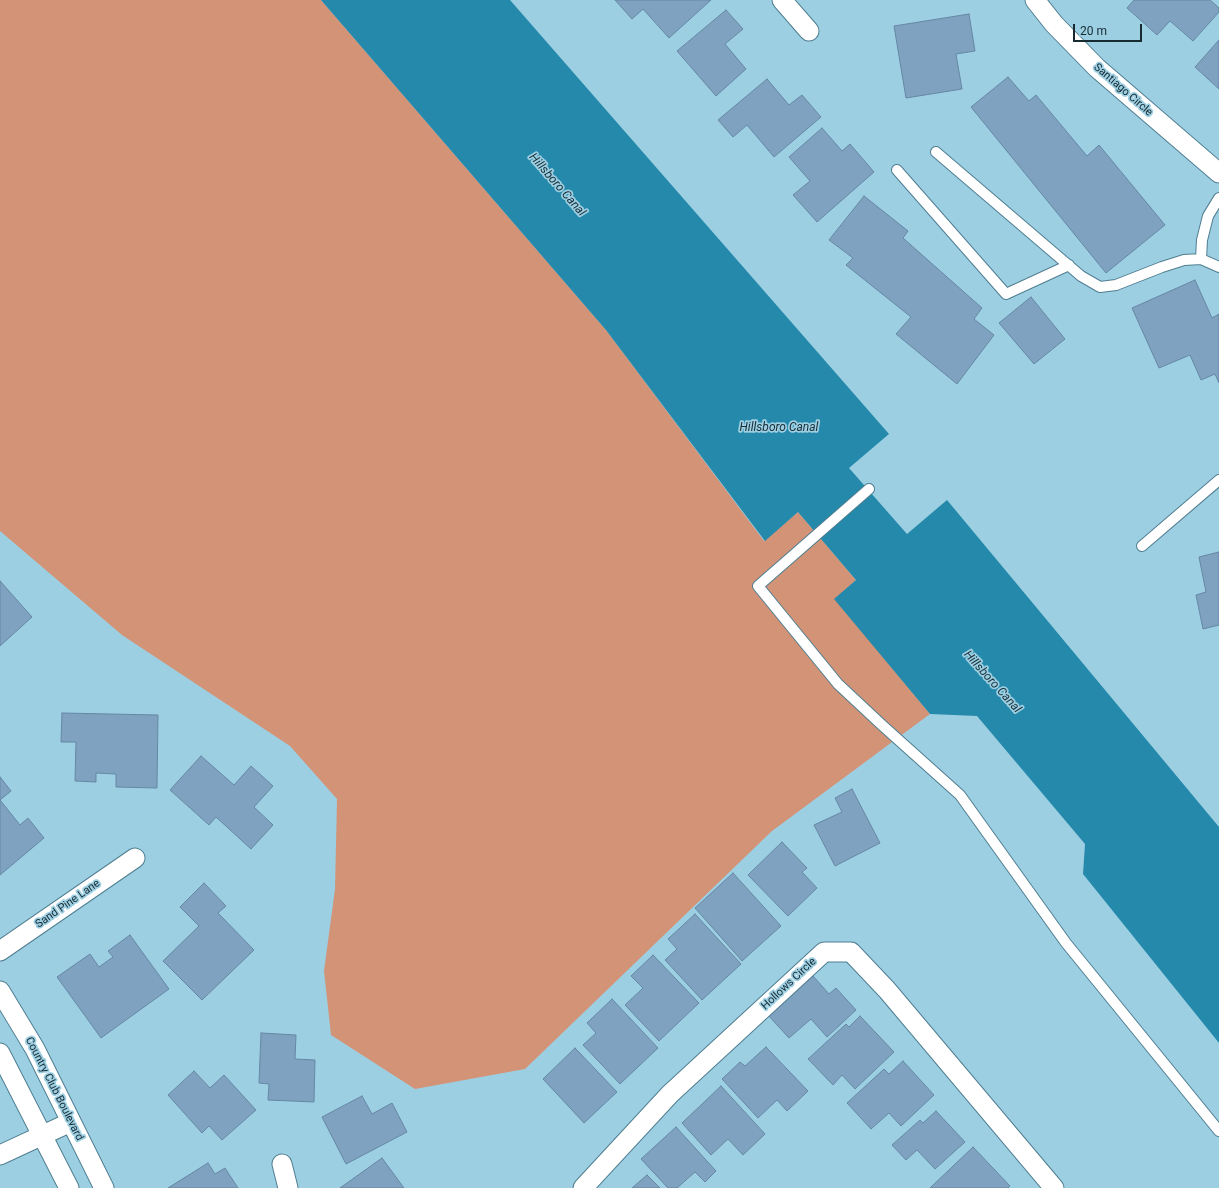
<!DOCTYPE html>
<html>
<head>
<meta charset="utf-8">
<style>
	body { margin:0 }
	#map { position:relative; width:1219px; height:1188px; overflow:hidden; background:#9dcfe3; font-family:Roboto,sans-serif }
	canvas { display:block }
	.scale { position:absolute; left:1073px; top:24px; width:69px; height:18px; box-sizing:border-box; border:2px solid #162a32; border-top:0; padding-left:5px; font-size:12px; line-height:14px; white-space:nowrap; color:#162a32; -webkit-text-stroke:3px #9dcfe3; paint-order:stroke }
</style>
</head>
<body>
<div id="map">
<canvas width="1219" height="1188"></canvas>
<div class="scale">20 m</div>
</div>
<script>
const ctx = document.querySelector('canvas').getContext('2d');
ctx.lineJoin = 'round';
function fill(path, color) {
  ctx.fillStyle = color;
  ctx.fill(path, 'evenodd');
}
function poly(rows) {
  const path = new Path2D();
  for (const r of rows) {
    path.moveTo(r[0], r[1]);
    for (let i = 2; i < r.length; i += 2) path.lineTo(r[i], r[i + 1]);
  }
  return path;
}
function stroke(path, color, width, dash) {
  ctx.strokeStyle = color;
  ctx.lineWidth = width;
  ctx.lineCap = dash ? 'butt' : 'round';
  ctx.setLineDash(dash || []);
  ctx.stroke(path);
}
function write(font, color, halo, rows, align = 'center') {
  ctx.font = font + ' Roboto,sans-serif';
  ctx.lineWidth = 3.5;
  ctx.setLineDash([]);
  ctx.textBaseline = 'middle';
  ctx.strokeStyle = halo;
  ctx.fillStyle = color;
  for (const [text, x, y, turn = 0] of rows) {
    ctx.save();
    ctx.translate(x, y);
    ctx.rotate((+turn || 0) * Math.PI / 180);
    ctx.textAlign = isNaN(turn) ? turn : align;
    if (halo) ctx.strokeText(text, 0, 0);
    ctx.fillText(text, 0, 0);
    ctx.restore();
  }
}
fill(poly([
	[0,0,321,0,606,330,764,541,798,512,856,580,835,599,930,714,772,831,525,1069,415,1089,331,1035,324,971,335,889,337,799,290,746,122,635,0,531]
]), '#d39376');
fill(poly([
	[321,0,510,0,889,434,849,468,907,534,947,500,1219,827,1219,1043,1083,874,1085,844,977,716,930,714,834,599,856,580,798,512,765,541,606,330]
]), '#2489aa');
const building = poly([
	[615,0,711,0,669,38,643,9,632,19,615,0],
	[1134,0,1210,0,1219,8,1219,12,1193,41,1170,21,1157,35,1127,8,1134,0],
	[726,10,743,29,725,44,746,69,716,96,677,51,726,10],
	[969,14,975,51,956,54,962,89,906,98,894,26,969,14],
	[1219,40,1219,89,1195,67,1219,40],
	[1008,77,1029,101,1036,95,1087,156,1099,145,1165,225,1106,273,971,107,1008,77],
	[767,79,789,105,802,95,821,117,774,157,747,125,733,137,718,120,767,79],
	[822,128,842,151,850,144,874,172,817,222,793,195,810,181,789,157,822,128],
	[864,196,908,231,903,238,982,308,974,319,994,335,957,384,896,334,911,317,846,265,853,258,829,240,864,196],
	[1195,280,1212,318,1219,314,1219,383,1215,374,1201,380,1190,355,1159,368,1132,308,1195,280],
	[1031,297,1065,339,1034,364,999,323,1031,297],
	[1219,552,1219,625,1203,629,1196,595,1206,592,1199,557,1219,552],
	[0,581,32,617,0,646,0,581],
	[62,713,158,715,157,788,116,787,116,774,96,773,96,782,75,781,76,742,61,742,62,713],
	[201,756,234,785,251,766,273,786,254,807,273,825,251,849,216,817,209,825,170,790,201,756],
	[0,777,11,791,0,800,20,825,28,818,44,838,0,875,0,777],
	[852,789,880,843,835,866,814,825,842,812,835,798,852,789],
	[782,842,807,868,802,872,817,888,788,916,748,875,782,842],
	[733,873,781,926,742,961,695,908,733,873],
	[204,883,226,906,218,913,254,950,202,1000,163,961,199,926,180,907,204,883],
	[695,914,741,964,702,1000,665,960,677,949,668,939,695,914],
	[130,935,169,989,101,1038,57,977,90,954,99,967,113,957,108,951,130,935],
	[653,955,699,1003,659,1041,625,1005,643,988,631,976,653,955],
	[813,976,829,994,836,988,856,1010,827,1037,811,1019,789,1038,768,1015,813,976],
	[612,999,658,1048,620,1084,583,1045,596,1033,587,1023,612,999],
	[860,1016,894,1052,855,1089,842,1075,833,1085,808,1059,846,1024,849,1027,860,1016],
	[261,1033,296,1035,295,1059,315,1060,314,1102,268,1100,269,1084,259,1083,261,1033],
	[766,1047,808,1091,787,1111,777,1100,758,1118,722,1079,740,1062,745,1066,766,1047],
	[575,1048,617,1092,584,1123,543,1079,575,1048],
	[903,1061,934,1095,901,1126,889,1113,871,1129,847,1103,884,1069,889,1074,903,1061],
	[194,1071,210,1088,224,1075,256,1110,222,1140,209,1126,202,1133,168,1095,194,1071],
	[721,1086,765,1134,743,1155,728,1139,711,1155,682,1123,721,1086],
	[362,1096,372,1114,392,1103,407,1132,346,1164,322,1117,362,1096],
	[936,1111,965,1142,935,1169,917,1150,906,1160,892,1145,920,1120,923,1123,936,1111],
	[676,1127,716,1171,705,1182,695,1172,677,1188,668,1188,641,1159,676,1127],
	[973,1147,1010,1186,1008,1188,930,1188,973,1147],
	[382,1158,404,1188,340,1188,382,1158],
	[208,1163,215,1174,225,1168,238,1188,168,1188,208,1163],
	[647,1175,660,1188,632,1188,647,1175]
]);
fill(building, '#7fa2c0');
stroke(building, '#6587a4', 1);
const service = poly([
	[936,152,1081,276,1100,287,1116,285,1162,267,1184,260,1201,259,1219,267],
	[897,170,1006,294,1069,265],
	[1201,259,1202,240,1208,216,1219,198],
	[869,489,758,586,838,684,883,726,960,795,1066,943,1219,1131],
	[1142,546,1219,480]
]);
const minor = poly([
	[782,0,809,31],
	[1035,0,1054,24,1097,68,1219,173],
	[0,951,135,858],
	[0,991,35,1049,104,1188],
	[0,1053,69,1188],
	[0,1155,71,1122],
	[282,1164,288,1188],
	[583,1188,670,1094,824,952,851,952,887,990,1054,1188]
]);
stroke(service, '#4f7e90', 12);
stroke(minor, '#4f7e90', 21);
stroke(service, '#fff', 10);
stroke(minor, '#fff', 19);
write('11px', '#162a32', '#9dcfe3', [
	["Santiago Circle",1123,90,41],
	["Sand Pine Lane",68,904,-35],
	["Hollows Circle",789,984,-43],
	["Country Club Boulevard",54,1089,63]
]);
write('italic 12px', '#182d36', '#9dcfe3', [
	["Hillsboro Canal",557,185,49],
	["Hillsboro Canal",779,428],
	["Hillsboro Canal",992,682,48]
]);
</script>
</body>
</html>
